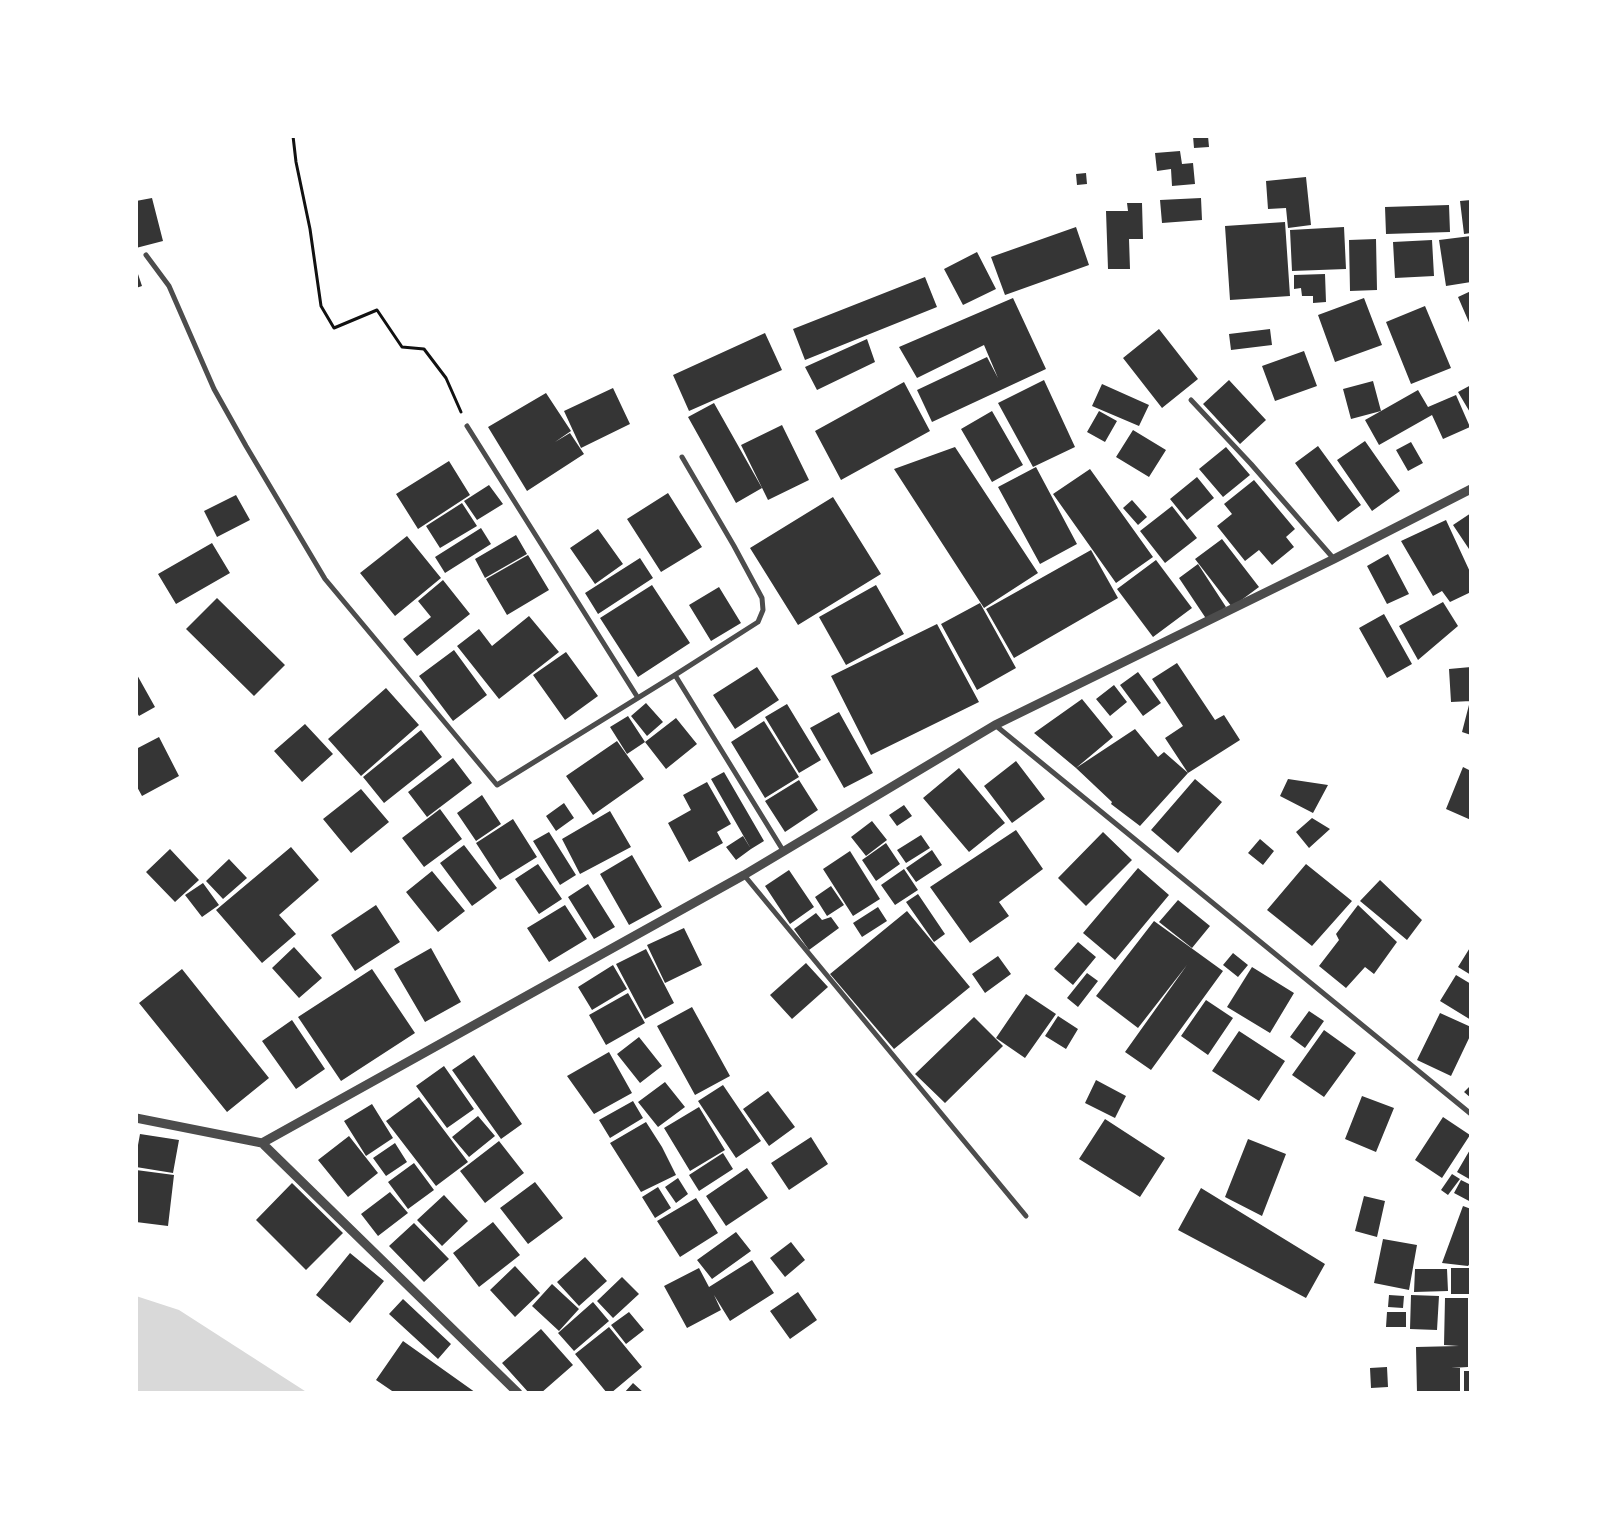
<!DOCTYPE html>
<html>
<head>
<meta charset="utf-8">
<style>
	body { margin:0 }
	#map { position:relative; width:1607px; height:1529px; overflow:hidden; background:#fff; font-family:"PT Sans",sans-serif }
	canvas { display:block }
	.frame { position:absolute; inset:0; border:138px solid #fff; pointer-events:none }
</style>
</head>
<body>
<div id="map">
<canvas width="1607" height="1529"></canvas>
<div class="frame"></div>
</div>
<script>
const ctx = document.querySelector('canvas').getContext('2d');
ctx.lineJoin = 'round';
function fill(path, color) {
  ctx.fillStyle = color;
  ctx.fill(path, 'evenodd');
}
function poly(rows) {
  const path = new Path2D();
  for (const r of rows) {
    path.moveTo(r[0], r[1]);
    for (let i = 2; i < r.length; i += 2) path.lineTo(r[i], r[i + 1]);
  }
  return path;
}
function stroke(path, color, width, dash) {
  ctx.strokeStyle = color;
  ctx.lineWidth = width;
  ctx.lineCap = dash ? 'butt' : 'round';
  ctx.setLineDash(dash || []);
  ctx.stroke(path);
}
fill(poly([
	[136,1296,179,1310,308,1393,136,1393]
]), '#d9d9d9');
fill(poly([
	[1193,136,1208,136,1209,147,1194,148],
	[1180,151,1182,164,1193,163,1195,184,1172,186,1171,169,1157,171,1155,153],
	[1086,173,1087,184,1077,185,1076,174],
	[1306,177,1311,225,1288,228,1286,208,1268,209,1266,181],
	[152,198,163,241,136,248,136,201],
	[1201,198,1202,220,1162,223,1160,200],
	[1471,200,1471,233,1464,234,1460,201],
	[1127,203,1142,203,1143,239,1129,239,1130,269,1108,269,1106,211,1128,211],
	[1449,205,1450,232,1386,234,1385,207],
	[1285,222,1290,296,1230,300,1225,226],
	[1076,227,1089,265,1005,295,991,257],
	[1344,227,1346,269,1292,271,1290,230],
	[1471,236,1471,282,1446,286,1439,240],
	[1376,239,1377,290,1350,291,1349,240],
	[1432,240,1434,276,1395,278,1393,242],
	[977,252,996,289,963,305,944,269],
	[136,268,142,286,136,288],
	[1325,274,1326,302,1313,303,1313,296,1302,296,1301,288,1294,289,1294,275],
	[925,277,937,307,805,360,793,329],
	[1471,291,1471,327,1458,297],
	[1013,298,1046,369,932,422,917,390,987,357,998,378,984,345,917,378,899,347],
	[1364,298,1382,345,1335,362,1318,315],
	[1425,306,1451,368,1411,384,1386,322],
	[1159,329,1198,379,1162,408,1123,358],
	[1270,329,1272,345,1231,350,1229,334],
	[765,333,782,370,689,411,673,375],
	[867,339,875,362,817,390,805,367],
	[1304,351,1317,386,1275,401,1262,366],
	[1044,380,1075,447,1033,467,998,403],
	[1229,380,1266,420,1240,444,1203,404],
	[1373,381,1381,411,1418,390,1428,407,1456,395,1470,427,1443,439,1432,415,1379,445,1365,420,1381,411,1351,419,1343,389],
	[904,382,930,431,841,480,815,431],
	[1102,384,1149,405,1139,426,1092,406],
	[1471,385,1471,414,1458,392],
	[613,388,630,424,581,448,564,411],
	[546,393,571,431,555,442,570,433,584,454,527,491,488,427],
	[714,403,762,488,736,503,688,417],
	[992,411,1023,465,992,482,961,429],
	[1099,411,1117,421,1105,442,1087,432],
	[782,425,809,480,768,500,741,445],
	[1133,430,1166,450,1149,477,1116,457],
	[1365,441,1400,491,1372,511,1337,460],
	[1411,442,1423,463,1408,471,1396,450],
	[1318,446,1361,505,1338,522,1295,463],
	[955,447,1038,573,984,608,894,469],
	[1226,447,1250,475,1223,497,1199,469],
	[449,461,470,495,418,529,396,494],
	[1036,467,1077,544,1040,564,998,487],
	[1090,469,1153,557,1116,583,1053,494],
	[1197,477,1214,498,1187,520,1170,499],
	[1254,480,1295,529,1286,537,1294,547,1272,565,1259,550,1245,561,1217,526,1232,514,1224,504],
	[489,485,503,504,477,520,464,501],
	[668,493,702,547,661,572,627,519],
	[236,495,250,520,217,537,204,511],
	[833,497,881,574,798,625,750,548],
	[1132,500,1147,517,1138,525,1123,508],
	[462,503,477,526,440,548,426,526],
	[1172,506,1197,538,1165,563,1140,531],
	[1471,513,1471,552,1453,525],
	[1446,520,1471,574,1471,592,1450,602,1442,591,1433,596,1401,541],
	[481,528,491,544,445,573,435,557],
	[598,529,623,564,595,584,570,548],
	[516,535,527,554,485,578,475,559],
	[407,536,441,578,395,616,360,573],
	[1222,539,1259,587,1232,607,1195,559],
	[212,543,230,573,176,604,158,574],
	[1091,550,1118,598,1014,658,986,609],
	[1388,554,1409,594,1387,604,1367,566],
	[528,555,549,590,507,615,486,579],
	[640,558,653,578,598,614,585,593],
	[1156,560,1192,608,1153,637,1117,589],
	[1198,564,1226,607,1207,620,1179,578],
	[443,580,470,614,417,656,403,639,431,617,418,601],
	[652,585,690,643,638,677,600,618],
	[876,585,904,634,846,665,819,617],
	[719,587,741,623,711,641,689,605],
	[217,598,285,665,254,696,186,629],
	[1443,602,1458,626,1418,660,1399,626],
	[980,603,1016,668,977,690,941,624],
	[1384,614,1412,664,1387,678,1359,628],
	[529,616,559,652,499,699,457,646,479,629,492,646],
	[937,624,979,702,871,755,831,676],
	[454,650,487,695,453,721,419,676],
	[566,652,598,696,565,720,533,675],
	[1177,663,1215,720,1224,715,1240,740,1188,773,1165,738,1183,726,1152,679],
	[757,667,779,700,735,729,713,695],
	[1471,667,1471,701,1451,702,1449,669],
	[1138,672,1161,703,1143,716,1120,685],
	[136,673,155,707,139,716,136,711],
	[1114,685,1127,702,1110,716,1096,699],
	[386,688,419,725,361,776,328,739],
	[1082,699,1113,737,1076,768,1135,729,1158,757,1164,752,1188,773,1140,826,1111,804,1112,802,1076,768,1034,733],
	[1470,701,1471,702,1471,735,1462,732],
	[646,703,663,722,647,736,631,716],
	[787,704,821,760,799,773,765,717],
	[839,712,873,773,844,788,810,728],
	[628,716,645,742,676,718,697,744,666,769,645,742,627,754,610,727],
	[764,721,799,777,765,798,731,742],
	[305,724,333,754,302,782,274,751],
	[421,730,442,757,384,803,363,777],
	[159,737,179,776,142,796,136,785,136,749],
	[617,741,644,779,593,815,566,776],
	[453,758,472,783,427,817,408,792],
	[1016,761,1045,799,1012,823,984,786],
	[1463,767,1471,771,1471,820,1446,809],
	[959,768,1005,823,969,852,923,798],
	[724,772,764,841,751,849,711,779],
	[1195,779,1222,802,1178,853,1151,830],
	[1288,779,1328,785,1313,813,1280,796],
	[799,780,818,810,785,832,765,801],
	[707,782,731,824,717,832,723,843,689,862,668,823,691,810,683,795],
	[361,789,389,822,351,853,323,819],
	[482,795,501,824,476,841,457,813],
	[564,803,574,818,556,831,546,816],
	[904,805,912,816,897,826,889,815],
	[440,809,462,839,424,867,402,838],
	[610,811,631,847,580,874,562,839],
	[1312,818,1330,829,1309,848,1296,832],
	[513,819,537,857,500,880,476,843],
	[872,821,887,840,866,856,851,837],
	[1016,830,1043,869,999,902,1009,916,970,943,930,887],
	[549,832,576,875,560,885,533,841],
	[1103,832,1132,860,1086,906,1058,878],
	[921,835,930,848,906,863,897,850],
	[743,836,751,849,736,860,726,847],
	[1260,839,1274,851,1263,865,1248,853],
	[886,843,900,864,876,881,862,860],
	[464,845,497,888,472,906,440,863],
	[291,847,319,880,279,915,296,934,262,963,216,910],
	[170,849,199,880,175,902,146,872],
	[932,850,942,865,916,882,906,868],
	[850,851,880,899,853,916,823,869],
	[632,855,662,907,629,925,600,874],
	[229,859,247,878,223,899,206,881],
	[538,864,562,899,539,914,515,879],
	[1306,864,1352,901,1312,946,1267,910],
	[1138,868,1169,895,1115,960,1083,933],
	[904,869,918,890,895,905,881,885],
	[789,870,814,907,790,924,765,886],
	[432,871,465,911,438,932,406,892],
	[1380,880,1422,920,1407,940,1360,901],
	[203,883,219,905,202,917,185,895],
	[588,884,615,927,594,939,568,897],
	[831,886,844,905,827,916,815,897],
	[918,894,945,934,934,942,906,902],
	[1178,900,1210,926,1192,948,1159,922],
	[376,905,400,942,355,971,331,935],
	[565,905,587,939,549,962,527,928],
	[1358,905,1397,942,1374,974,1365,967,1346,988,1319,966,1339,940,1336,934],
	[878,907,887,921,862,937,853,923],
	[907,911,970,987,894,1049,830,974],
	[816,913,822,920,831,917,839,928,809,950,794,929],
	[1154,921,1223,971,1151,1070,1125,1052,1187,965,1138,1028,1096,996],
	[684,928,702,965,665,983,647,945],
	[1078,942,1096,957,1073,985,1054,969],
	[1471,946,1471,975,1458,967],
	[294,947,322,978,299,998,272,968],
	[431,948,461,1002,425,1022,394,969],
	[646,949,674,1003,645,1019,616,964],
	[1233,953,1248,965,1238,977,1223,965],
	[998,956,1011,974,985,993,972,974],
	[806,963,828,987,792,1019,770,995],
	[613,965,627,989,592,1010,578,987],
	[1252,967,1294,993,1270,1033,1227,1007],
	[182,969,269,1078,227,1112,139,1003],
	[372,969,415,1033,341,1081,298,1017],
	[1087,973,1098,981,1078,1007,1067,998],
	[1456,975,1471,984,1471,1020,1440,1001],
	[628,993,645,1023,606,1045,589,1015],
	[1026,994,1056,1014,1025,1058,996,1038],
	[1206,1000,1233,1018,1208,1055,1181,1036],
	[692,1007,730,1076,695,1095,657,1026],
	[1309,1011,1324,1021,1305,1048,1290,1037],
	[1440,1013,1471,1027,1471,1034,1451,1076,1417,1060],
	[1058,1016,1078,1029,1066,1049,1045,1036],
	[974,1017,1003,1046,945,1103,915,1074],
	[292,1020,325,1069,296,1089,262,1041],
	[1324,1030,1356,1053,1324,1097,1292,1075],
	[1239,1031,1285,1061,1259,1101,1212,1071],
	[639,1037,662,1066,640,1083,617,1054],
	[609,1052,632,1093,594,1114,567,1076],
	[474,1055,522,1124,501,1139,452,1070],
	[444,1066,474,1109,447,1128,416,1086],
	[1096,1080,1126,1096,1115,1118,1085,1103],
	[665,1082,685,1107,658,1127,638,1102],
	[723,1085,761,1141,736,1158,698,1101],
	[1471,1085,1471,1098,1464,1092],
	[768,1091,795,1127,769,1146,743,1109],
	[1362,1096,1394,1108,1376,1152,1345,1139],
	[419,1097,468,1162,436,1186,386,1121],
	[633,1101,643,1118,610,1138,599,1120],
	[372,1104,393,1138,366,1156,344,1121],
	[699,1107,725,1150,690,1171,664,1128],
	[478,1116,495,1136,469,1157,452,1137],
	[1443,1117,1470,1135,1442,1178,1415,1160],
	[1105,1119,1165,1158,1140,1197,1079,1159],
	[646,1122,662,1147,676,1175,641,1192,610,1143],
	[140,1134,179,1140,173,1173,136,1167,136,1156],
	[349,1136,378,1173,348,1197,318,1160],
	[811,1137,828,1164,789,1190,771,1163],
	[1248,1139,1286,1154,1262,1216,1225,1197],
	[499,1141,524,1173,485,1203,460,1171],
	[395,1143,407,1162,386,1176,373,1158],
	[1471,1148,1471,1180,1457,1172],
	[723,1153,733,1169,699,1191,689,1175],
	[414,1163,434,1190,408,1209,388,1182],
	[747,1168,768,1198,726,1226,706,1196],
	[136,1170,174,1175,168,1226,136,1222],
	[1452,1174,1460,1179,1448,1195,1441,1190],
	[678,1178,688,1194,676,1203,665,1187],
	[1461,1180,1471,1185,1471,1202,1454,1193],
	[535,1182,563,1218,528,1244,500,1208],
	[292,1183,343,1233,306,1270,256,1220],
	[658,1187,671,1208,655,1218,642,1197],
	[1201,1188,1325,1264,1306,1298,1178,1230],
	[390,1192,408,1213,378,1236,361,1214],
	[444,1195,468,1221,442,1246,417,1220],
	[1364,1196,1385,1201,1377,1237,1355,1231],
	[696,1198,718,1233,680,1257,657,1221],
	[1463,1206,1471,1209,1471,1262,1468,1266,1442,1263],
	[493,1222,520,1255,479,1287,453,1253],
	[414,1223,449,1259,424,1282,389,1246],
	[736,1232,751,1251,712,1279,697,1260],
	[1383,1239,1417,1245,1409,1290,1374,1283],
	[791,1242,805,1260,785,1277,770,1258],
	[350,1253,384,1281,350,1323,316,1295],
	[585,1257,607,1281,579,1306,557,1282],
	[752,1260,774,1293,730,1321,714,1295,721,1310,687,1328,664,1286,699,1268,709,1287],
	[515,1266,540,1293,515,1317,490,1290],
	[1451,1268,1471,1268,1471,1294,1451,1294],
	[1415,1269,1447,1269,1448,1291,1414,1292],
	[622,1277,639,1294,613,1318,597,1301],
	[552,1284,579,1309,559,1331,532,1306],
	[798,1292,817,1320,790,1339,770,1311],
	[1389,1295,1404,1296,1403,1308,1388,1307],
	[1411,1295,1439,1296,1437,1330,1410,1329],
	[1445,1298,1468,1298,1468,1367,1451,1368,1460,1368,1460,1393,1417,1393,1416,1347,1459,1346,1444,1345],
	[403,1299,451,1344,438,1359,389,1314],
	[593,1302,609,1321,574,1351,558,1333],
	[629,1312,644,1330,626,1344,611,1325],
	[1387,1312,1406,1312,1406,1327,1386,1327],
	[609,1327,642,1367,611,1393,607,1393,575,1354],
	[541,1329,573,1365,541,1393,529,1393,502,1363],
	[403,1341,472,1390,476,1393,395,1393,376,1380],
	[1387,1367,1388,1387,1371,1388,1370,1368],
	[1464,1371,1471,1371,1471,1393,1464,1393],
	[633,1383,644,1393,624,1393]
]), '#353535');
stroke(poly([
	[293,136,296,162,310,229,321,306,334,328,377,310,402,347,424,349,446,378,461,412]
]), '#111', 3);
stroke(poly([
	[146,255,169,286,214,389,246,446,325,579,497,785,675,675,758,622,763,610,762,598,734,546,682,457],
	[1191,400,1251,464,1334,559],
	[467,426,638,698],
	[675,675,784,852],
	[995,725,1471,1114],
	[744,875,1026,1216]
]), '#4c4c4c', 5);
stroke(poly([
	[136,1118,262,1143],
	[262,1143,744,875,995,725,1334,559,1471,489],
	[262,1143,518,1393]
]), '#4c4c4c', 9);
</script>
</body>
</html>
